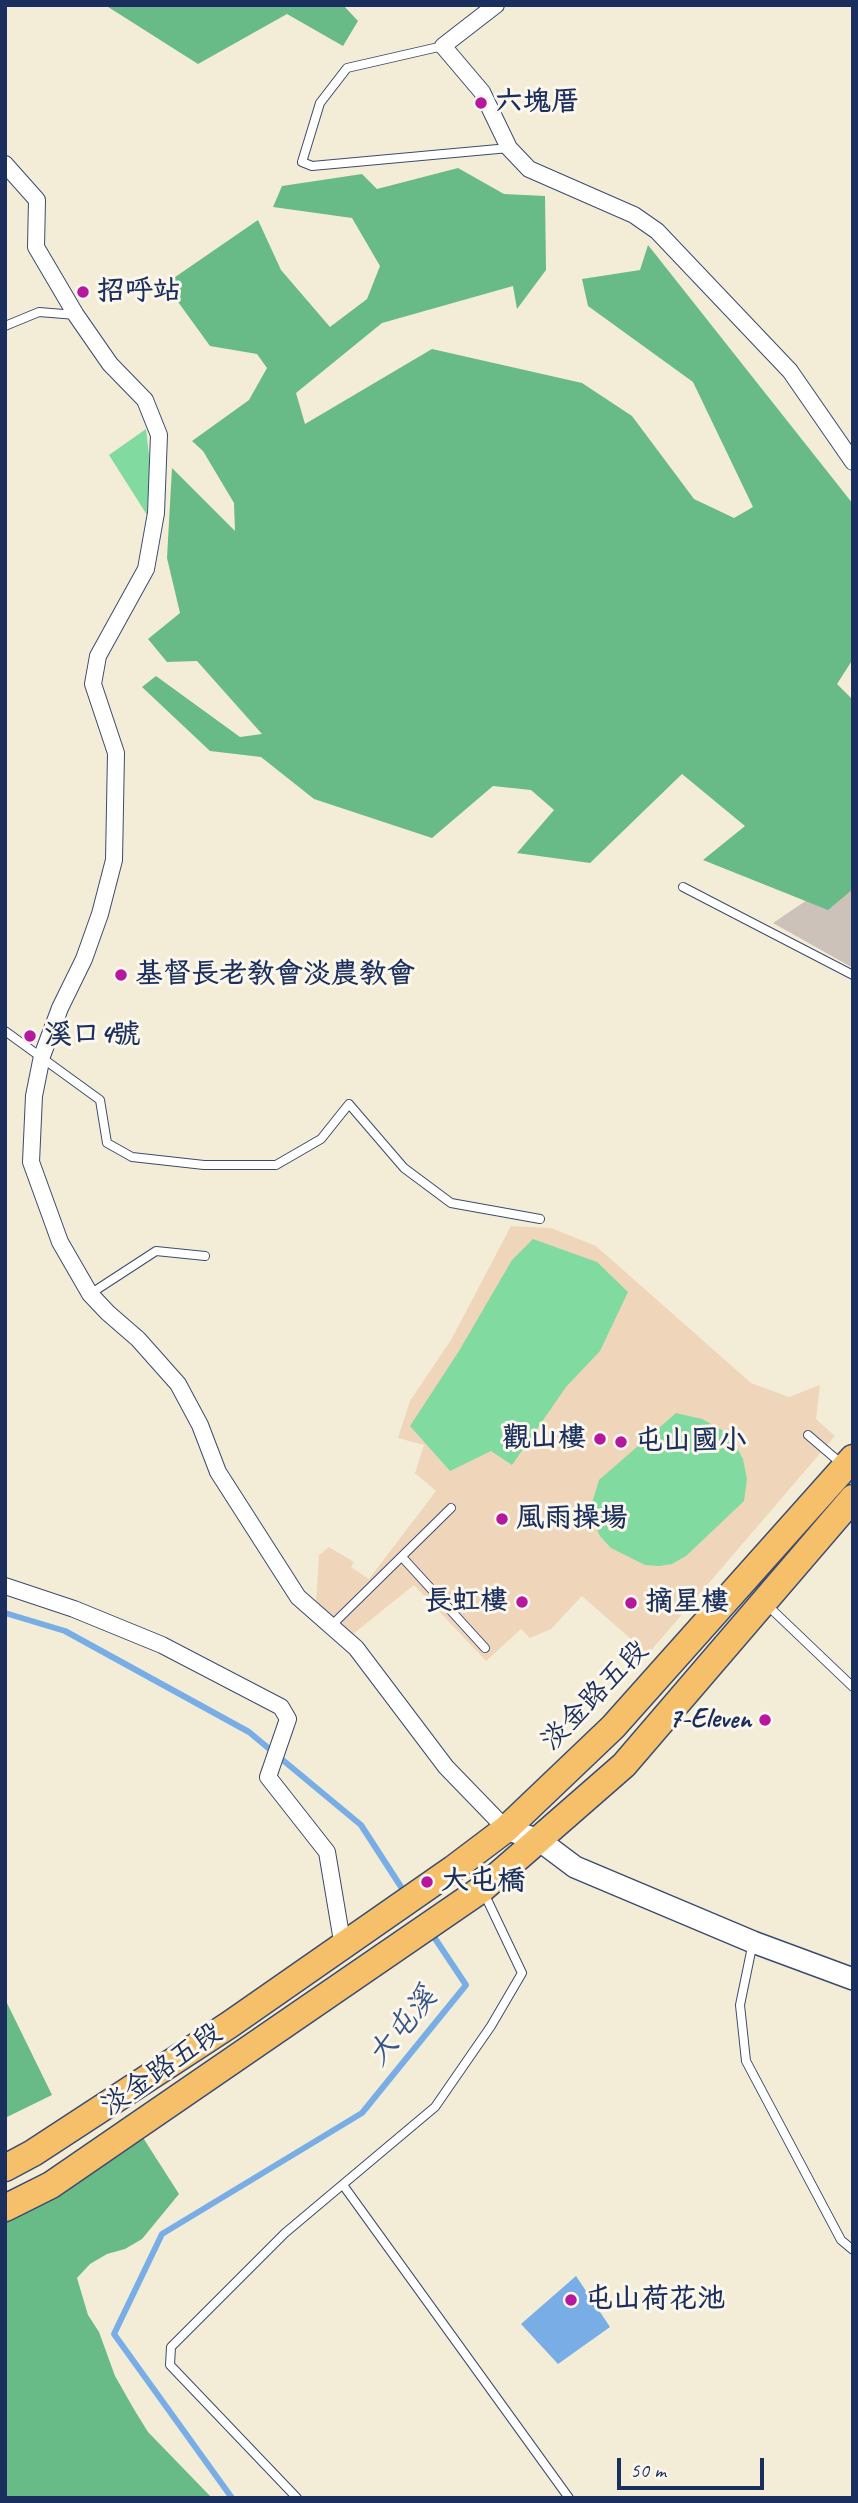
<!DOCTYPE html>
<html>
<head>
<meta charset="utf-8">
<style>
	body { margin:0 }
	#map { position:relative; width:858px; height:2503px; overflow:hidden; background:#f3edd7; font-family:Caveat,sans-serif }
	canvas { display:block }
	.frame { position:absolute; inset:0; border:7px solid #1b2f5e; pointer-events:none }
	.scale { position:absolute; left:617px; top:2458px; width:147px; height:32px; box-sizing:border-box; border:4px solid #1b2f5e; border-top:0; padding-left:9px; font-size:21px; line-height:24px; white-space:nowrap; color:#1b2f5e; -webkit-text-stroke:5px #fbf7ec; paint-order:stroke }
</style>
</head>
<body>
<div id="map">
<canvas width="858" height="2503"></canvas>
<div class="frame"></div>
<div class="scale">50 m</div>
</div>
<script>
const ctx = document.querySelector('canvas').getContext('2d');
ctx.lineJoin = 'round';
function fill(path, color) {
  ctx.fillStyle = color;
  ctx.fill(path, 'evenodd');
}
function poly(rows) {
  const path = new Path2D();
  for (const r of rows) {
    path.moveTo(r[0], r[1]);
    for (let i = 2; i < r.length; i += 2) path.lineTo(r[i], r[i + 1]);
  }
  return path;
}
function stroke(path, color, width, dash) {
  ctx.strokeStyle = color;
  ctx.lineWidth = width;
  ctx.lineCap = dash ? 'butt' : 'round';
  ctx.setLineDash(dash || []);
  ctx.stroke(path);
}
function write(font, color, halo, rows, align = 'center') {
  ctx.font = font + ' Caveat,"LXGW WenKai TC",sans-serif';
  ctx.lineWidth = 6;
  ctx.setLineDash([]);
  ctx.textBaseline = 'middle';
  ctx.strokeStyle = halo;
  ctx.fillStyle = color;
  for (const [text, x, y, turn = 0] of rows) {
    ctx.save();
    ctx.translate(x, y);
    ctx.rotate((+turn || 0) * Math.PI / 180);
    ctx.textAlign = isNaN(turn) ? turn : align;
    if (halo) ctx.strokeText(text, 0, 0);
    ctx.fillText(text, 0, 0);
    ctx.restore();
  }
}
fill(poly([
	[511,1226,551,1228,596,1246,751,1383,789,1397,820,1385,816,1419,835,1436,648,1654,582,1596,551,1629,530,1638,521,1629,486,1661,414,1585,353,1634,316,1603,319,1555,329,1547,354,1562,351,1567,369,1579,436,1491,415,1473,424,1445,398,1438,410,1401,451,1340]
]), '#efd6bb');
fill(poly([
	[853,869,853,968,773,923]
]), '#cdc2b9');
fill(poly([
	[146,429,150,464,147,515,109,455],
	[533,1239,597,1262,628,1292,600,1351,566,1387,512,1465,491,1451,450,1471,410,1426,459,1351,512,1260],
	[676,1413,702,1419,722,1430,736,1446,743,1459,747,1479,744,1501,686,1556,672,1564,659,1566,645,1565,611,1548,600,1536,594,1523,591,1506,599,1480]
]), '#81da9f');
fill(poly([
	[105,5,343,5,358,21,343,46,287,14,198,64],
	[458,168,504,194,545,196,546,270,517,309,513,286,382,323,296,393,305,424,432,349,582,383,632,416,694,499,734,518,753,507,693,382,588,306,582,279,640,270,648,245,853,504,853,659,837,684,853,700,853,889,828,910,703,860,745,826,682,774,590,863,517,853,554,810,531,790,493,786,432,838,314,799,261,757,210,751,142,687,156,676,240,737,262,734,197,661,167,662,148,639,180,613,167,558,172,468,235,531,234,503,203,451,192,441,249,400,267,368,257,354,210,346,165,284,258,220,281,270,330,327,367,299,380,266,352,218,273,207,282,186,362,174,377,189],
	[5,1999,52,2095,5,2118],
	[140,2133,179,2194,142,2239,125,2249,107,2254,90,2264,77,2278,88,2315,99,2332,115,2376,135,2411,148,2432,212,2498,5,2498,5,2215]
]), '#68ba86');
fill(poly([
	[576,2276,610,2327,558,2364,521,2324]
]), '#78ade6');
stroke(poly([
	[5,1613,65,1631,249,1732,361,1825,405,1893],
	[232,2498,114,2334,162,2234,362,2113,466,1985,430,1931]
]), '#78ade6', 6);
const service = poly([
	[443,46,347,68,320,103,302,162,312,166,509,148],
	[5,326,39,312,76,315],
	[683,887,853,975],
	[5,1031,100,1100,107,1143,132,1157,204,1165,276,1165,321,1139,349,1104,404,1168,451,1203,540,1219],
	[90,1294,156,1251,205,1256],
	[808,1435,843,1465],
	[402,1557,485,1648],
	[766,1604,853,1687],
	[331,1626,451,1508],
	[753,1942,740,2005,746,2061,841,2240,853,2250],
	[343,2185,569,2498],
	[297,2498,170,2365,171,2347,285,2233,435,2107,491,2026,522,1973,483,1891]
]);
const minor = poly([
	[496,5,443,46,482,92,509,148,529,169,634,215,657,231,790,371,853,462],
	[5,164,37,200,36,247,76,315,110,364,145,400,159,435,156,513,146,569,98,656,93,684,116,753,114,860,100,914,84,959,60,1008,42,1056,34,1096,31,1162,60,1242,90,1294,108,1313,138,1339,178,1384,200,1425,218,1472,298,1597,356,1648,446,1767,506,1829],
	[5,1586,74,1609,162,1645,281,1707,288,1719,268,1777,327,1852,343,1947]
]);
const tertiary = poly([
	[506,1829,539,1840,575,1867,753,1942,853,1979]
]);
const primary = poly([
	[5,2168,33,2153,229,2025,453,1869,506,1829,613,1727,853,1458],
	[5,2208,51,2185,482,1889,624,1765,853,1498]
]);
stroke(service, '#3b4c70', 10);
stroke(minor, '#3b4c70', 18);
stroke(tertiary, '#3b4c70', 24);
stroke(primary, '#3b4c70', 29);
stroke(service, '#fff', 8);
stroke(minor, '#fff', 16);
stroke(tertiary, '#fff', 21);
stroke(primary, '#f6c06b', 26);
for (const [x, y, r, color] of [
	[481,103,7,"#b5179e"],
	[83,292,7,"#b5179e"],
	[121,975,7,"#b5179e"],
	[30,1036,7,"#b5179e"],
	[600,1439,7,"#b5179e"],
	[621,1442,7,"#b5179e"],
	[502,1519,7,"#b5179e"],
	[522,1602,7,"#b5179e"],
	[631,1603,7,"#b5179e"],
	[765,1720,7,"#b5179e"],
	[427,1882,7,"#b5179e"],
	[571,2300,7,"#b5179e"]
]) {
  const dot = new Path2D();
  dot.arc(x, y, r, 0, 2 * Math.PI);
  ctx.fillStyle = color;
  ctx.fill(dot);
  stroke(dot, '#fbf7ec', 2.5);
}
write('bold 28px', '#1b2f5e', '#fbf7ec', [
	["六塊厝",495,103],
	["招呼站",97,292],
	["基督長老教會淡農教會",135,975],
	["溪口4號",44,1036],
	["觀山樓",586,1439,"right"],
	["屯山國小",635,1442],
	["風雨操場",516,1519],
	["長虹樓",508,1602,"right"],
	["摘星樓",645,1603],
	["7-Eleven",751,1720,"right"],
	["大屯橋",441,1882],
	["屯山荷花池",585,2300]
], 'left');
write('28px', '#1b2f5e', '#fbf7ec', [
	["淡金路五段",595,1696,-46],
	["淡金路五段",162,2070,-35]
]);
write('italic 30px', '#375587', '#fbf7ec', [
	["大屯溪",403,2027,-51]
]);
</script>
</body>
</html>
